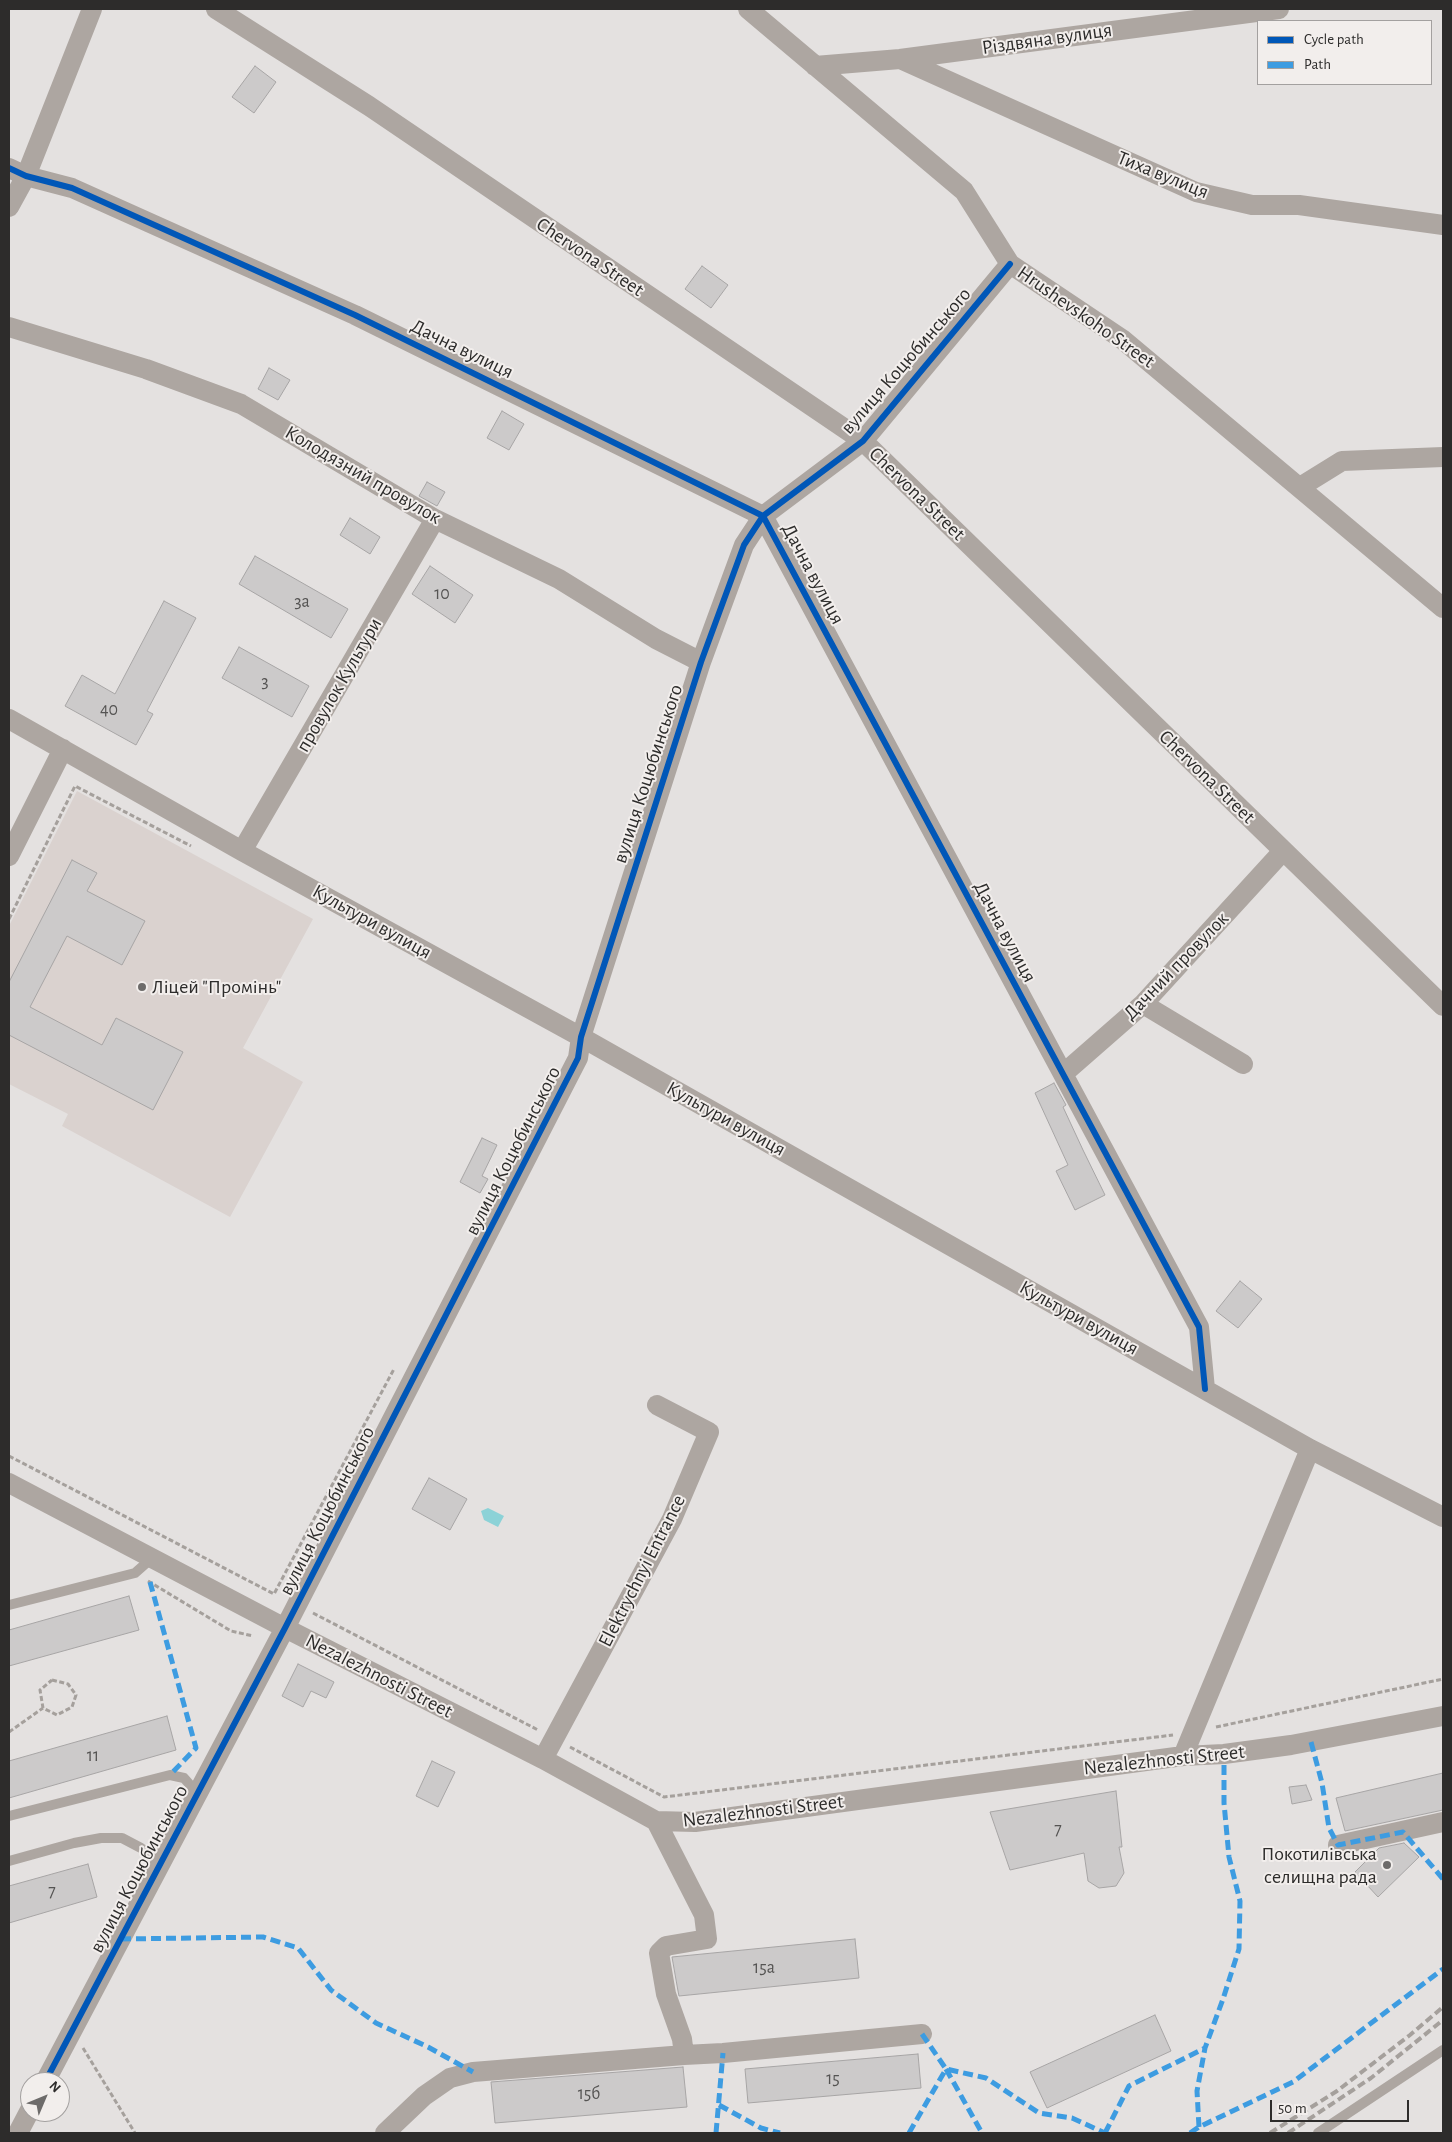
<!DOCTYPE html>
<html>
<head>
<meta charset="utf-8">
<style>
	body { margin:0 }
	#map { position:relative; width:1452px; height:2142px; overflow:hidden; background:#e4e1e0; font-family:"Alegreya Sans",sans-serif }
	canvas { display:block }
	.frame { position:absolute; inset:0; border:10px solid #2d2c2b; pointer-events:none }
	.legend { position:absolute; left:1257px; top:20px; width:175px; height:65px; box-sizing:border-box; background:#f2eeec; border:1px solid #a3a09f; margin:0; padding:6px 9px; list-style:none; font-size:15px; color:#2d2c2b }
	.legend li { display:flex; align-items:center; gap:10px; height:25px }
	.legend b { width:25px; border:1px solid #a3a09f }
	.north { position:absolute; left:20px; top:2072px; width:50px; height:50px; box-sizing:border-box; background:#f2eeec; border:1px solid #a3a09f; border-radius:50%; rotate:45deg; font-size:14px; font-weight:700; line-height:20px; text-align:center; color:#2d2c2b }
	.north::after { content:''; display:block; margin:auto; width:18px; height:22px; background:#6d6b6a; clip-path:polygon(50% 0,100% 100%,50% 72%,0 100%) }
	.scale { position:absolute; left:1270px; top:2100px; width:139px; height:22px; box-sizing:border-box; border:2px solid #2d2c2b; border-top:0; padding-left:6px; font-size:15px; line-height:18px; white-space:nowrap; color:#2d2c2b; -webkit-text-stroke:4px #f2eeec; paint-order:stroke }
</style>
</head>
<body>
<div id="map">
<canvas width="1452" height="2142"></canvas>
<div class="frame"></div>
<ul class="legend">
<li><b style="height:6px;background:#0057b8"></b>Cycle path</li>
<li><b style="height:6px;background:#3d9ce1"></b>Path</li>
</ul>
<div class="north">N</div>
<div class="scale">50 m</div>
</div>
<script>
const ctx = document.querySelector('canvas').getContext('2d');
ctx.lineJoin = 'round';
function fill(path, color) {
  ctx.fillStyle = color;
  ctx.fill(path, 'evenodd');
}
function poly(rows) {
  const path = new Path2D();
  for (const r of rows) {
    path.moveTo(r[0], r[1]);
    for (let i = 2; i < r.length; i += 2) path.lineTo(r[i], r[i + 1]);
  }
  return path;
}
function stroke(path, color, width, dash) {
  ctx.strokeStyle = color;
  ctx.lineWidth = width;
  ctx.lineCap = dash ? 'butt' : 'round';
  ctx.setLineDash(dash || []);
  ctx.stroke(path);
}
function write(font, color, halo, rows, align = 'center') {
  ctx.font = font + ' "Alegreya Sans",sans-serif';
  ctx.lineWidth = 4;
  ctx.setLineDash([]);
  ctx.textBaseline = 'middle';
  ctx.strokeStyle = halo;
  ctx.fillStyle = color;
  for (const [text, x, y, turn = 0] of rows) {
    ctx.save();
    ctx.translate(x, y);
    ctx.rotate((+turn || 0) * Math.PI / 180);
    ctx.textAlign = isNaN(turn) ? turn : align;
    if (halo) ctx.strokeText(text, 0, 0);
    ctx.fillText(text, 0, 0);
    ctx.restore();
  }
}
fill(poly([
	[77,791,313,919,243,1048,303,1082,230,1217,62,1126,68,1114,9,1084,9,926]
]), '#dad2cf');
fill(poly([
	[488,1508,504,1516,498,1527,484,1520,481,1511]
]), '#8cd2d7');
const building = poly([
	[255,66,276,82,254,113,232,97,255,66],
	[702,266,728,285,711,308,685,289,702,266],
	[269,368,290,380,278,400,258,389,269,368],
	[502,411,524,424,509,450,487,438,502,411],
	[427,482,445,492,437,506,419,496,427,482],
	[350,518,380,537,370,554,340,535,350,518],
	[255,556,348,609,331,638,239,584,255,556],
	[430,566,473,595,455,623,412,594,430,566],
	[164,601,196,618,147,711,153,714,136,745,65,706,82,675,115,694,164,601],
	[239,647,309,686,292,717,222,678,239,647],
	[72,860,97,873,87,891,145,921,122,965,67,936,30,1007,102,1045,116,1018,183,1052,153,1110,9,1035,9,982,72,860],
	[1054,1083,1066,1105,1063,1107,1083,1150,1105,1195,1075,1210,1056,1171,1068,1165,1035,1093,1054,1083],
	[482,1138,497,1145,482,1176,488,1179,480,1193,460,1182,482,1138],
	[1240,1281,1262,1299,1238,1328,1216,1311,1240,1281],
	[429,1478,467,1499,450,1530,412,1509,429,1478],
	[129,1596,139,1630,9,1666,9,1630,129,1596],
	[298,1664,334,1682,326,1698,311,1691,303,1707,282,1696,298,1664],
	[167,1716,176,1750,9,1798,9,1761,167,1716],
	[432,1761,455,1772,438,1807,416,1796,432,1761],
	[1443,1773,1443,1810,1345,1831,1336,1798,1443,1773],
	[1306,1785,1312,1800,1292,1804,1289,1787,1306,1785],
	[1116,1791,1122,1847,1119,1847,1124,1873,1116,1886,1099,1888,1088,1881,1084,1853,1010,1870,990,1812,1116,1791],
	[1404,1843,1419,1857,1378,1897,1355,1872,1379,1848,1404,1843],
	[88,1864,97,1897,9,1923,9,1886,88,1864],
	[855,1939,859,1978,679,1996,678,1991,672,1957,855,1939],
	[1155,2015,1171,2051,1047,2108,1030,2072,1155,2015],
	[918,2054,921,2088,748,2103,745,2069,918,2054],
	[683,2067,687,2107,495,2123,491,2082,683,2067]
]);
fill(building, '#cccaca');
stroke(building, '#a7a5a5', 1);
stroke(poly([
	[9,919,75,786,191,846],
	[9,1456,274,1594,394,1369],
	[148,1581,231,1631,253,1636],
	[313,1613,538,1730],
	[52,1680,68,1684,76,1695,72,1707,57,1715,43,1708,40,1690,52,1680],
	[1216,1727,1443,1679],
	[9,1732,43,1708],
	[570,1747,664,1797,1173,1735],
	[83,2048,135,2133]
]), '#a5a09c', 3, [5, 2.5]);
stroke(poly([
	[9,1605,135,1573,152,1558],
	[9,1816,170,1775,184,1778,198,1794],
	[9,1861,74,1843,101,1838,122,1838,141,1848,161,1862],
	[1318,2133,1443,2050]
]), '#ada6a1', 10);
stroke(poly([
	[216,9,369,106,863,441,1443,1006],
	[748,9,964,191,1010,264,1122,339,1443,608],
	[900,59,1196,192,1252,205,1299,205,1443,225],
	[815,66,900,59,1279,9],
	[9,168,26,176,72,188,355,315,763,516,1199,1327,1205,1389],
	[9,207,26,176,92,9],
	[9,327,146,369,241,404,435,519,559,579,656,639,701,662],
	[1300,487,1342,461,1443,457],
	[9,719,242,851,581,1037,1310,1449,1443,1517],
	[242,851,435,519],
	[9,856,63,749],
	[1143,1004,1243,1064],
	[1063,1074,1143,1004,1283,851],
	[9,1483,285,1628,543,1759,656,1821,695,1822,1183,1756,1224,1754,1291,1745,1443,1716],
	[1183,1756,1310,1449],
	[543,1759,672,1519,709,1432,657,1405],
	[1338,1845,1443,1822],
	[684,2055,723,2053,922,2034],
	[45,2082,285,1628,578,1058,581,1037,701,662,744,545,763,516,863,441,1010,264],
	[18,2133,30,2110],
	[385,2133,424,2096,450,2078,473,2072,684,2055,682,2039,666,1994,659,1953,666,1946,707,1939,704,1915,656,1821]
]), '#ada6a1', 20);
stroke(poly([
	[1270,2133,1337,2091,1410,2035,1443,2007],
	[1288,2133,1371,2078,1443,2020]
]), '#a5a09c', 4, [8, 4]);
stroke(poly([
	[150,1582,196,1748,170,1775],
	[1311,1742,1322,1783,1329,1828,1338,1845,1403,1832,1443,1879],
	[121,1939,263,1937,298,1948,331,1990,376,2023,428,2047,473,2072],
	[922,2034,946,2069,986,2078,1039,2113,1072,2118,1105,2133],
	[946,2069,982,2133],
	[719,2105,761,2128,780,2133],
	[1199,2127,1197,2091,1205,2048,1223,1999,1239,1949,1240,1901,1229,1857,1224,1803,1224,1754],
	[716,2133,723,2053],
	[909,2133,946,2069],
	[1105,2133,1129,2086,1205,2048],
	[1190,2133,1199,2127,1293,2082,1443,1969]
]), '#3d9ce1', 5, [10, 5]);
stroke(poly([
	[9,168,26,176,72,188,355,315,763,516,1199,1327,1205,1389],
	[45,2082,285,1628,578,1058,581,1037,701,662,744,545,763,516,863,441,1010,264]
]), '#0057b8', 6);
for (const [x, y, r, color] of [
	[142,987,5,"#6d6b6a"],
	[1387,1865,5,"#6d6b6a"]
]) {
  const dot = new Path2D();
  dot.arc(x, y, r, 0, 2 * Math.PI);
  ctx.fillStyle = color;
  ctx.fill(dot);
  stroke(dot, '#f2eeec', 2);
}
write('18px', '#555453', null, [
	["10",442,594],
	["3а",302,602],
	["3",265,682],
	["40",109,710],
	["11",93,1756],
	["7",1058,1830],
	["7",52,1892],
	["15а",764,1968],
	["15",833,2079],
	["15б",589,2094]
]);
write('20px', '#2d2c2b', '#f2eeec', [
	["Різдвяна вулиця",1047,39,-8],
	["Тиха вулиця",1163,175,22],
	["Chervona Street",590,257,34],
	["Hrushevskoho Street",1086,317,35],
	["Дачна вулиця",462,349,26],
	["вулиця Коцюбинського",906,361,-49],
	["Колодязний провулок",363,475,30],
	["Chervona Street",917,494,44],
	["Дачна вулиця",813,574,62],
	["провулок Культури",339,685,-60],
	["вулиця Коцюбинського",648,774,-72],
	["Chervona Street",1207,777,44],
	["Культури вулиця",372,922,29],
	["Дачна вулиця",1005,932,62],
	["Дачний провулок",1176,966,-46],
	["Культури вулиця",726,1119,29],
	["вулиця Коцюбинського",513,1151,-63],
	["Культури вулиця",1079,1318,29],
	["вулиця Коцюбинського",327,1511,-63],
	["Elektrychnyi Entrance",642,1571,-63],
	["Nezalezhnosti Street",379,1676,27],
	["Nezalezhnosti Street",1164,1760,-6],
	["Nezalezhnosti Street",763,1811,-7],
	["вулиця Коцюбинського",139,1869,-62]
]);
write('20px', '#2d2c2b', '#f2eeec', [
	["Ліцей \"Промінь\"",152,987],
	["Покотилівська",1377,1854,"right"],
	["селищна рада",1377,1877,"right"]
], 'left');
</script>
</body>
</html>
